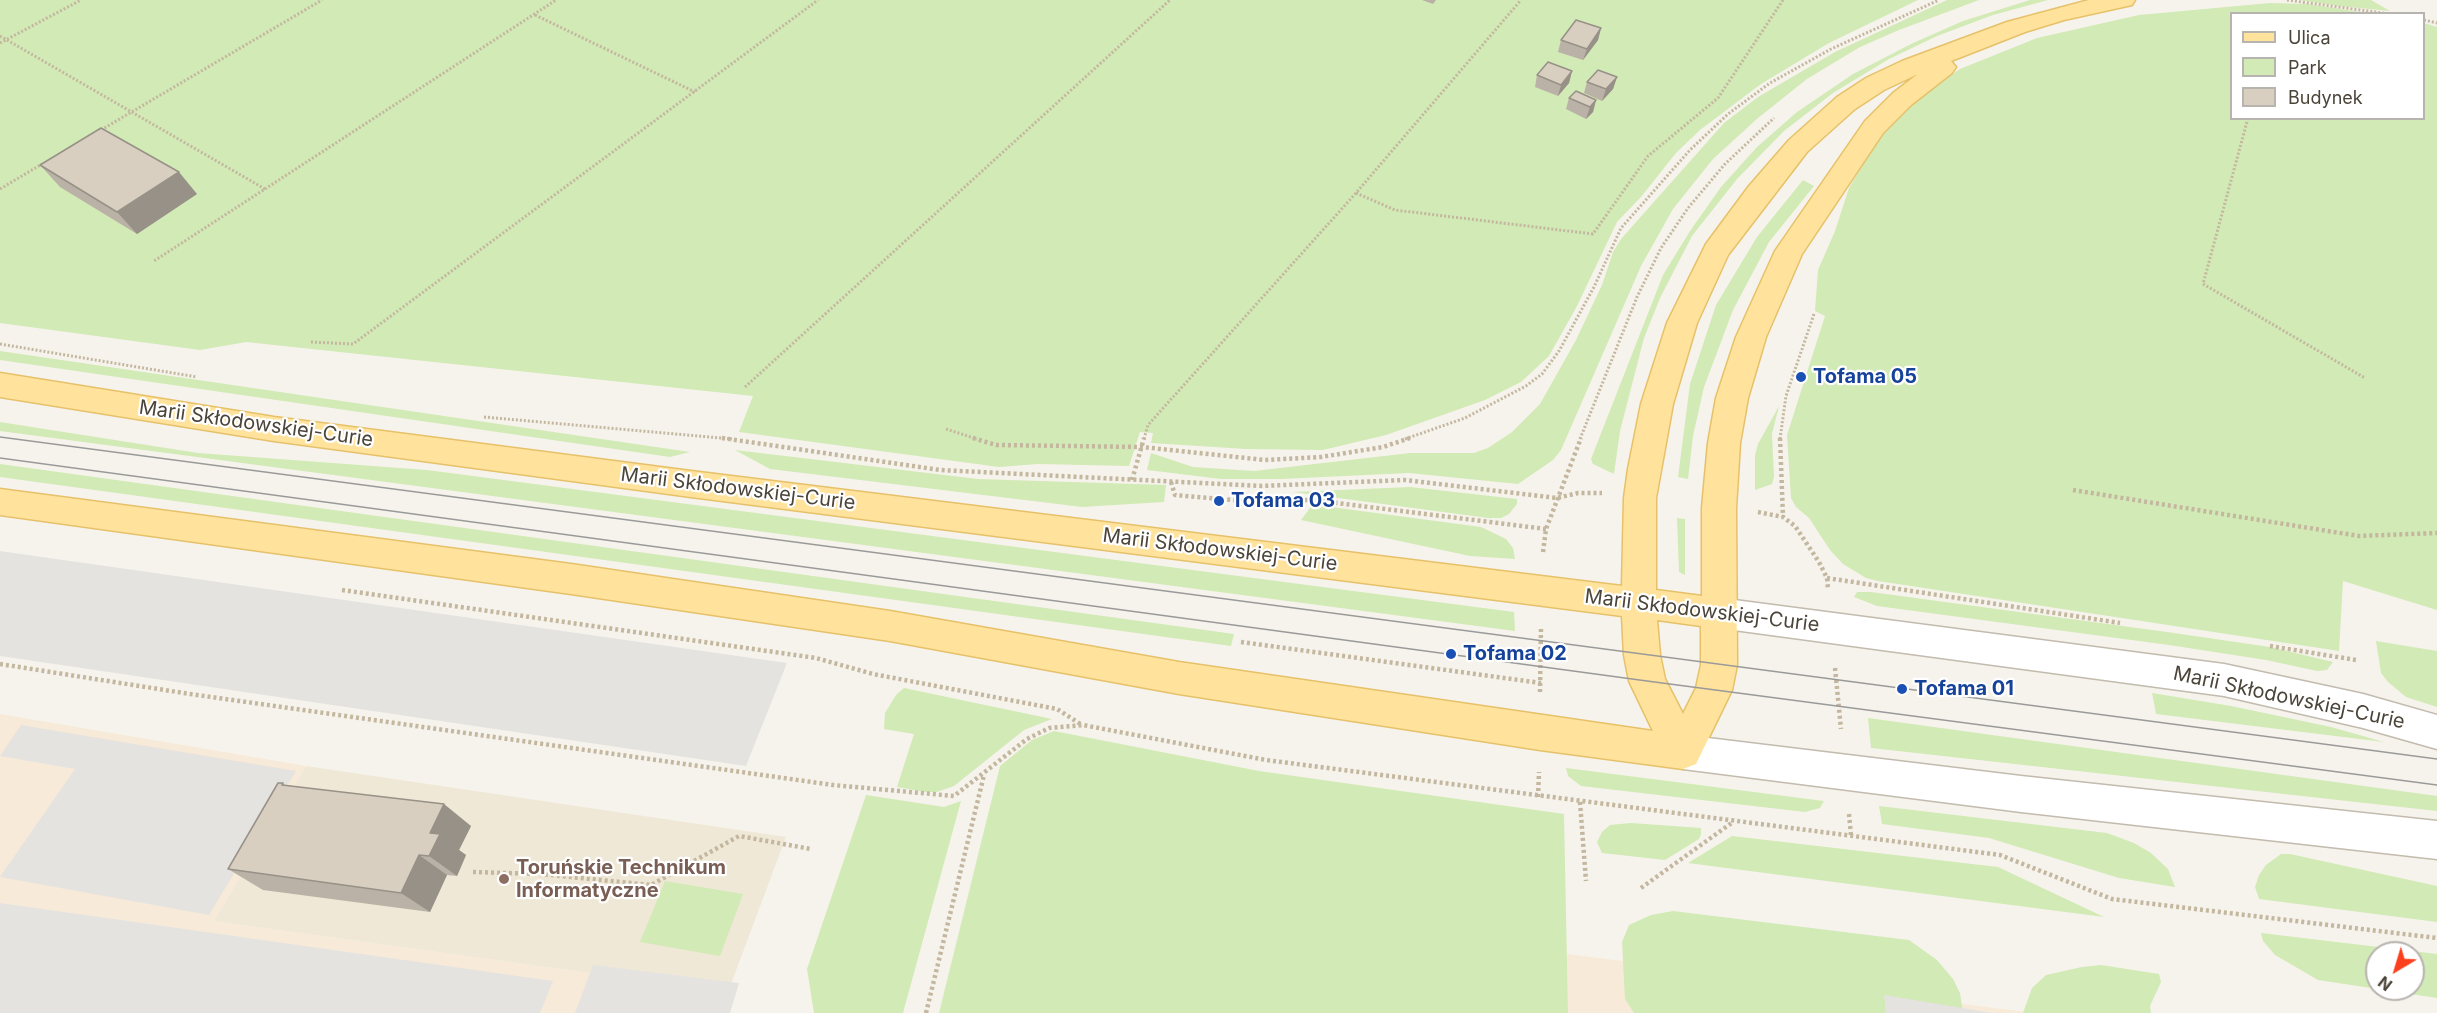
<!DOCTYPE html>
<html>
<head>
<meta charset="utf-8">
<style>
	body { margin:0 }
	#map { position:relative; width:2437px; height:1013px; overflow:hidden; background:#f6f3ec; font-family:Inter,sans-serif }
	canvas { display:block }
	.legend { position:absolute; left:2230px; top:12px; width:195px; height:108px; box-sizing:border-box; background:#fff; border:2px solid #b7b4b0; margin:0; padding:8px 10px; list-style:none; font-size:18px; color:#4b4439 }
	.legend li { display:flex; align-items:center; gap:12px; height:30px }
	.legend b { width:30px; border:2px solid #b7b4b0 }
	.north { position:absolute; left:2365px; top:941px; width:60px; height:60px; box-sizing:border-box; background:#fff; border:2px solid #b7b4b0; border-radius:50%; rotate:218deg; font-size:16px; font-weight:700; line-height:24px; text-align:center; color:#4b4439 }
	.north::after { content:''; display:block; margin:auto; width:21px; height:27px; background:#fc3f1d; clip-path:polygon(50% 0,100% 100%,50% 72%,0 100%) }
</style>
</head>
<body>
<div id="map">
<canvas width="2437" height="1013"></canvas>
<ul class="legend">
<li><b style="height:8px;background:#ffe39c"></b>Ulica</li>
<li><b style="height:16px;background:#d2eab5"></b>Park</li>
<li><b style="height:16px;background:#d8cfc1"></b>Budynek</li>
</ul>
<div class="north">N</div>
</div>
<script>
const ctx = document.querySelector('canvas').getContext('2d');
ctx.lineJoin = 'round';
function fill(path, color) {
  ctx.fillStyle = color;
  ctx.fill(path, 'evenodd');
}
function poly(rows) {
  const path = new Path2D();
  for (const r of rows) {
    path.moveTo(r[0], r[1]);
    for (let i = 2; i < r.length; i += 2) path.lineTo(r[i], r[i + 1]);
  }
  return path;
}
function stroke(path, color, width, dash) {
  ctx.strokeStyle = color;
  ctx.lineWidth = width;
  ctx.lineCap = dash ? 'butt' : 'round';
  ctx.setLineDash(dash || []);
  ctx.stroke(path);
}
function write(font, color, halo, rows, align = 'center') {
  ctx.font = font + ' Inter,sans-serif';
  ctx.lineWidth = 4.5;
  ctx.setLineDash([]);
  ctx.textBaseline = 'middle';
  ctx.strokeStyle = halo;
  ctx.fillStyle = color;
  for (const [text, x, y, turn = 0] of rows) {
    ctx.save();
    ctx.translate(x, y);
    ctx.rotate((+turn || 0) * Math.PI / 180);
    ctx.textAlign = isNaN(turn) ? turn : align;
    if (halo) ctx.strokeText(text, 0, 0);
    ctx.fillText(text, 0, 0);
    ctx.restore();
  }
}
fill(poly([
	[0,714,306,766,214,921,728,992,721,1013,0,1013],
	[1567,954,2034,1013,1568,1013]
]), '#f7ead8');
fill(poly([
	[306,766,786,837,728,992,214,921]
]), '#efe8d6');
fill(poly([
	[0,0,1918,0,1829,43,1761,84,1700,130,1676,153,1641,197,1617,222,1577,306,1549,356,1521,382,1485,400,1386,435,1323,450,1246,449,1151,443,1153,433,1140,432,1129,466,1038,464,999,467,739,432,753,396,246,342,200,350,0,323],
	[1947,0,1979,0,1899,30,1860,47,1807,79,1758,118,1713,159,1673,209,1641,266,1561,450,1553,460,1518,484,1409,473,1281,479,1221,479,1147,470,1151,453,1193,467,1254,471,1410,453,1474,453,1488,448,1512,432,1540,404,1576,340,1602,285,1613,252,1621,239,1724,123,1758,97,1835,52],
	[2030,0,2048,0,1993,15,1937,36,1889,59,1833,93,1784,131,1737,179,1692,236,1660,298,1644,338,1620,431,1614,474,1593,464,1591,459,1663,275,1690,231,1721,187,1757,147,1797,112,1853,74,1911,44,1963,21],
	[2299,0,2371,0,2390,11,2339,6],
	[2270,3,2308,4,2367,13,2232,14,2232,118,2424,118,2424,23,2437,27,2437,610,2343,581,2339,651,1878,581,1866,578,1843,564,1830,550,1809,518,1796,507,1791,498,1787,435,1825,316,1815,311,1818,270,1835,231,1849,188,1881,134,1909,103,1960,69,2037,38,2139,15],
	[1803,180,1814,186,1769,242,1733,310,1704,387,1693,436,1688,479,1678,477,1690,384,1716,305,1757,237],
	[0,351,690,452,670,457,0,360],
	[1779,406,1772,434,1774,477,1772,484,1755,490,1755,455,1758,444],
	[0,422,198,453,427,470,1514,612,1515,631,0,431],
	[735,450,978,479,1166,485,1164,502,1082,507,770,469],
	[0,464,1234,634,1231,646,0,477],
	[1410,487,1517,499,1517,504,1509,514,1501,518,1488,518,1293,492],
	[1316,505,1481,527,1506,539,1513,548,1515,559,1470,556,1301,520,1310,508],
	[1677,518,1685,519,1685,575,1679,572],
	[1857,592,1871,592,2167,632,2270,647,2333,662,2327,670,2317,671,2266,660,2169,645,1877,606,1854,597],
	[2376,641,2437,651,2437,707,2406,697,2388,682,2381,673],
	[904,688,1052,719,1024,730,954,786,937,792,925,792,897,787,914,734,884,729,885,713,896,695],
	[2152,693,2231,706,2331,727,2384,742,2156,714],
	[1868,718,2437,796,2437,811,1871,748],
	[1054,731,1259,771,1564,814,1568,1013,939,1013,1000,766,1032,740],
	[1566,768,1824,801,1820,808,1805,812,1581,786,1568,776],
	[866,795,944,807,961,801,903,1013,814,1013,807,969],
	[1879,806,2107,833,2134,843,2151,853,2168,869,2175,887,2119,878,1989,838,1882,824],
	[1631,823,1701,828,1701,834,1699,839,1665,860,1602,853,1597,842,1602,832,1610,825],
	[1732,836,1998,867,2104,917,1688,863],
	[2281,854,2290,854,2437,886,2437,922,2259,899,2255,887,2259,875,2266,865],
	[665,881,743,894,720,956,640,942],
	[1673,911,1909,940,1937,960,1953,979,1960,993,1963,1013,1634,1013,1625,999,1622,942,1629,925,1651,915],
	[2261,933,2437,954,2437,998,2318,980,2275,955,2263,941],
	[2377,953,2413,953,2413,989,2377,989],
	[2101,965,2159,974,2161,982,2150,1006,2151,1013,2023,1013,2032,988,2046,975,2082,967]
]), '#d2eab5');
fill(poly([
	[0,551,787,663,746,766,0,656],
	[21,725,296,771,209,915,0,877,75,769,0,756],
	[0,903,553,981,540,1013,0,1013],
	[593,965,739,983,730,1013,575,1013],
	[1884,995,1992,1013,1886,1013]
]), '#e5e3e0');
const minor = poly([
	[1719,598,2224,664,2363,694,2437,715,2437,749,2363,728,2224,696,1719,628,1707,624,1702,613,1707,602,1719,598],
	[1683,735,2021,776,2437,821,2437,859,2021,812,1683,769,1670,764,1664,752,1670,740,1683,735]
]);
const major = poly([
	[2089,0,2135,0,2132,5,2064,20,2025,32,1951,61,1956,67,1952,73,1911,105,1883,133,1802,254,1766,337,1748,398,1740,443,1736,508,1737,665,1732,690,1696,764,1683,769,1540,750,1179,694,890,641,571,594,0,515,0,489,571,564,890,611,1179,662,1653,731,1629,681,1624,655,1622,616,691,497,274,441,0,397,0,373,274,417,691,471,1622,586,1624,498,1628,469,1641,404,1667,323,1706,244,1749,186,1789,140,1837,97,1866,78,1902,61,2007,22,2089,0],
	[1918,74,1893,93,1865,121,1775,251,1736,337,1716,398,1708,443,1702,508,1702,596,1656,590,1656,498,1673,404,1697,323,1728,255,1807,152,1855,109,1884,90,1918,74],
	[1657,620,1701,626,1701,665,1696,688,1683,714,1665,679,1660,655,1657,620]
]);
stroke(minor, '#c2bbae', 3);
stroke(major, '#e6c16a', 3);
stroke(poly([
	[2287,0,2390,14],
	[535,15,695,92],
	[2424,20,2437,23],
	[0,36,265,189,154,261],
	[0,43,81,0],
	[2248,118,2203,284,2365,378],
	[101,130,322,0],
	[0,189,42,164],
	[265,189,556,0],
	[1356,193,1395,210,1593,234,1648,156,1718,98,1783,0],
	[311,342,353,344,818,0],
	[0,344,197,377],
	[745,387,1170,0],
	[484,417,732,439],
	[946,429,977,439],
	[1144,439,1148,425,1356,193,1521,0],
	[1405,439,1465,418,1526,386,1542,374,1559,351,1594,287,1621,228,1690,150,1728,114,1770,83,1831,49,1939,0],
	[1580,439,1637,297,1661,248,1688,208,1725,164,1774,118],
	[1780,439,1786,396,1814,314]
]), '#c4b79f', 3, [2, 2]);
stroke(poly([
	[722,438,940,470,1262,486,1405,480,1557,498,1578,493,1602,493],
	[973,438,996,445,1142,447,1265,460,1321,457,1383,447,1410,438],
	[1780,438,1783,517],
	[1132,480,1144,438],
	[1171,482,1175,495,1278,504,1306,500,1321,501,1546,529],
	[2073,490,2359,536,2437,533],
	[1758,512,1783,517,1795,526,1819,562,1827,578,1828,589],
	[1543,552,1546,529,1581,438],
	[1827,578,2120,623],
	[342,590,816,658,873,674,1057,709,1082,725],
	[1241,642,1541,683],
	[2270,646,2356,660],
	[0,664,190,694,833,785,954,796,1027,739,1049,728,1083,725,1266,760,2000,855,2112,899,2437,938],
	[1835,668,1841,729],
	[1540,692,1541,628],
	[1538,797,1539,772],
	[1580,802,1586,881],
	[1849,814,1851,836],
	[473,872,540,874,651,885,739,836,811,849],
	[1641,888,1733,822],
	[926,1013,984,775]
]), '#c4b79f', 4.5, [3, 3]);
fill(minor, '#fff');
fill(major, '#ffe39c');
stroke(poly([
	[0,437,2437,759],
	[0,458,1647,681,2437,785]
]), '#9a9a9a', 1.5);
fill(poly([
	[1422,0,1436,0,1433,4],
	[1601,28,1598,40,1583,60,1558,52,1561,40],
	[1572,71,1569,83,1558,96,1535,87,1537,75],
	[1617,77,1613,89,1602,101,1584,93,1587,82],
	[1569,98,1596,100,1593,112,1586,119,1566,109],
	[40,165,197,194,137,234,60,187],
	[283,783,286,786,471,826,459,850,466,855,457,876,447,875,430,912,263,890,228,869]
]), '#bab2a6');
fill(poly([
	[1601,28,1598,40,1583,60,1587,49],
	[1572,71,1569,83,1558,96,1561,85],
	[1617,77,1613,89,1602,101,1606,89],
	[1596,100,1593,112,1586,119,1590,107],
	[179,172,197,194,137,234,117,212],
	[444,804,471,826,459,850,466,855,457,876,429,856,430,833],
	[419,855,447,875,430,912,401,893]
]), '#979187');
const building = poly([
	[1576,20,1601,28,1587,49,1561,40,1576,20],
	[1548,62,1572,71,1561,85,1537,75,1548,62],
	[1598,70,1617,77,1606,89,1587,82,1598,70],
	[1576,91,1596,100,1590,107,1569,98,1576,91],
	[101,128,179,172,117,212,40,165,101,128],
	[278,783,283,783,282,785,444,804,430,833,440,834,429,856,419,855,401,893,228,869,278,783]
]);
fill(building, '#d8cfc1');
stroke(building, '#979187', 1.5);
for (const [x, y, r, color] of [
	[1801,377,6,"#1a4fb4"],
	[1219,501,6,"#1a4fb4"],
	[1451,654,6,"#1a4fb4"],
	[1902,689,6,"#1a4fb4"],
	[504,879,6,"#8d6e63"]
]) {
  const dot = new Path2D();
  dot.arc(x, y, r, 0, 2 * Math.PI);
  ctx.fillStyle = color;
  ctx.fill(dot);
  stroke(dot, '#fff', 2);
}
write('bold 20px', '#164399', '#fff', [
	["Tofama 05",1813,377],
	["Tofama 03",1231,501],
	["Tofama 02",1463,654],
	["Tofama 01",1914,689]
], 'left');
write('20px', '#4b4439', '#fff', [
	["Marii Skłodowskiej-Curie",256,424,8],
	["Marii Skłodowskiej-Curie",738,489,7],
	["Marii Skłodowskiej-Curie",1220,550,7],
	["Marii Skłodowskiej-Curie",1702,611,7],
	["Marii Skłodowskiej-Curie",2289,698,12]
]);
write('bold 20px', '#785e54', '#fff', [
	["Toruńskie Technikum",516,868],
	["Informatyczne",516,891]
], 'left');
</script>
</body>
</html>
